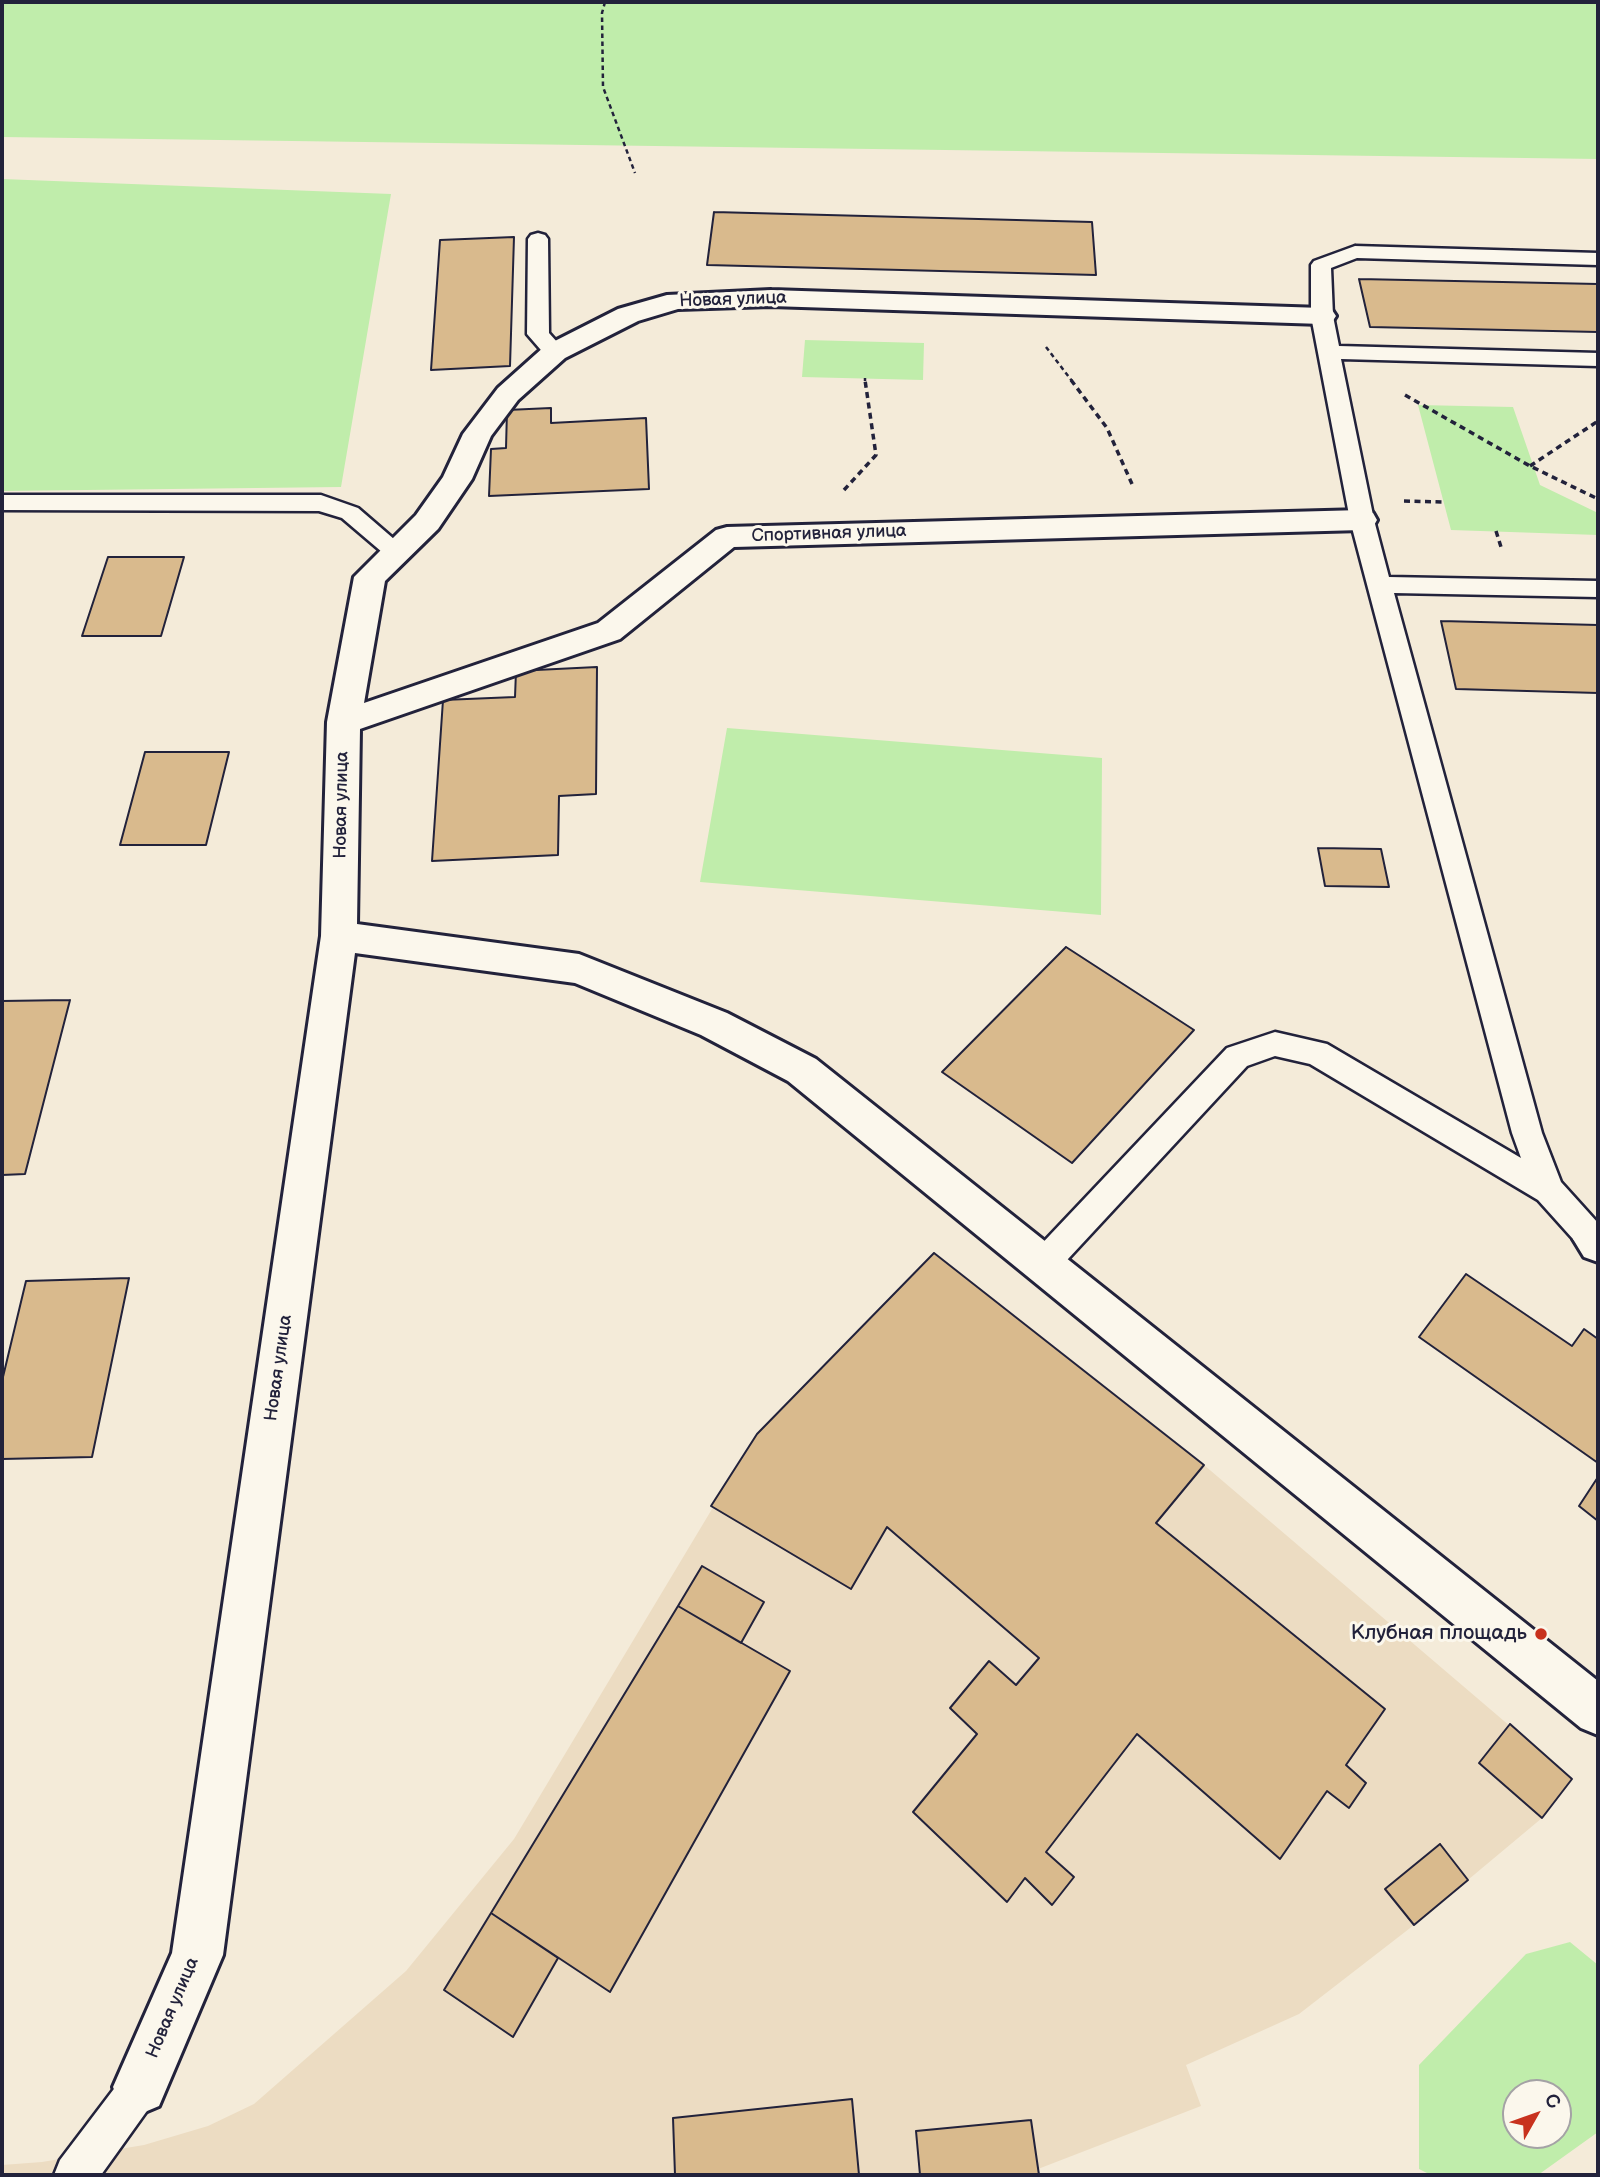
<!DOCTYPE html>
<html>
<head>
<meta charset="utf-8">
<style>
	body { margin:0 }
	#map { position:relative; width:1600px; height:2177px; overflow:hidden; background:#f4ebd9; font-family:"Balsamiq Sans",sans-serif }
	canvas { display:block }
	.frame { position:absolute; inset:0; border:4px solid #22223b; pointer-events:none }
	.north { position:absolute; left:1502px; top:2079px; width:70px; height:70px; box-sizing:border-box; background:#fbf7ec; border:2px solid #a4a2a5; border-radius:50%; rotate:50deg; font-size:19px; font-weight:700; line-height:28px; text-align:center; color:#22223b }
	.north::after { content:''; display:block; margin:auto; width:24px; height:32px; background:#c8321e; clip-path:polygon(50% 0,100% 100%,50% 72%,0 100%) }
</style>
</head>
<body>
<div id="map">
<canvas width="1600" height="2177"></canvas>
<div class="frame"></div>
<div class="north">С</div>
</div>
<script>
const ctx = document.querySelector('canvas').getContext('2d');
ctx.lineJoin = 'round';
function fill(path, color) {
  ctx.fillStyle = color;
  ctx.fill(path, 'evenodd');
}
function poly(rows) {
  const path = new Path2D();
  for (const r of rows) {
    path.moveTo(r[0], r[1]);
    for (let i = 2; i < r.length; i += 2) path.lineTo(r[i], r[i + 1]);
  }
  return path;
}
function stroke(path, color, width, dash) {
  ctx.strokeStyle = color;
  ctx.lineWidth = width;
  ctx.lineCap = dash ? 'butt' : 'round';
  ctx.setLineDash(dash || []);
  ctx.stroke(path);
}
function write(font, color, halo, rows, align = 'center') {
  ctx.font = font + ' "Balsamiq Sans",sans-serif';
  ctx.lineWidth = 6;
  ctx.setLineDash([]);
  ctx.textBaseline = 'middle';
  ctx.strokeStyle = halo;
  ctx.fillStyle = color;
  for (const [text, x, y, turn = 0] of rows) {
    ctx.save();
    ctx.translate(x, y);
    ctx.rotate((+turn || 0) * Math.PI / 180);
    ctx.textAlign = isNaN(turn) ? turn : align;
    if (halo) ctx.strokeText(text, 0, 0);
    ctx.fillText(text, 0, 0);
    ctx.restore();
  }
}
fill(poly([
	[934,1253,1204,1465,1572,1779,1542,1818,1414,1925,1299,2014,1186,2065,1201,2106,1038,2169,1039,2175,2,2175,2,2165,42,2162,144,2145,208,2126,254,2104,406,1971,514,1839,757,1434]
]), '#ecdcc2');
fill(poly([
	[2,2,1598,2,1598,159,2,137],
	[2,179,391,194,341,487,2,491],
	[805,340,924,343,923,380,802,377],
	[1418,405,1513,407,1540,485,1598,513,1598,535,1451,530],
	[727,728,1102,758,1101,915,700,882],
	[1570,1942,1598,1965,1598,2132,1538,2175,1431,2175,1419,2169,1419,2065,1526,1954],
	[1558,2093,1558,2135,1516,2135,1516,2093]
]), '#c0edab');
const building = poly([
	[714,212,1092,222,1096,275,707,265,714,212],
	[514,237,510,366,431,370,440,240,514,237],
	[1359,279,1598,284,1598,332,1370,327,1359,279],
	[551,408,551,423,646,418,649,489,489,496,491,449,506,448,507,410,551,408],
	[108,557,184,557,161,636,82,636,108,557],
	[1441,621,1598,625,1598,693,1456,689,1441,621],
	[597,667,596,794,559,796,558,855,432,861,443,700,515,697,516,671,597,667],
	[145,752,229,752,206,845,120,845,145,752],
	[1318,848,1381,849,1389,887,1325,886,1318,848],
	[1066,947,1194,1030,1072,1163,942,1072,1066,947],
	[70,1000,25,1174,2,1175,2,1001,70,1000],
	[934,1253,1204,1465,1156,1523,1385,1709,1346,1765,1366,1783,1349,1808,1327,1791,1280,1859,1137,1734,1046,1852,1074,1877,1052,1905,1025,1878,1007,1902,913,1812,977,1734,950,1708,989,1661,1016,1685,1039,1658,887,1527,851,1589,711,1506,757,1434,934,1253],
	[1466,1274,1572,1346,1584,1329,1598,1339,1598,1463,1419,1337,1466,1274],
	[129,1278,92,1457,2,1459,2,1381,26,1281,129,1278],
	[1598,1477,1598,1521,1579,1506,1598,1477],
	[702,1566,764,1602,741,1643,678,1606,702,1566],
	[678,1606,790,1671,610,1992,491,1913,678,1606],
	[1510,1724,1572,1779,1542,1818,1479,1763,1510,1724],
	[1440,1844,1468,1880,1414,1925,1385,1889,1440,1844],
	[491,1913,558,1958,513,2037,444,1990,491,1913],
	[852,2099,859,2175,675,2175,673,2118,852,2099],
	[1031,2120,1039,2175,920,2175,916,2131,1031,2120]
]);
fill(building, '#d9ba8d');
stroke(building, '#22223b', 2);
const lane = poly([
	[538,233,545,235,548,239,549,333,566,352,563,357,555,358,547,357,527,334,528,239,531,235,538,233],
	[1355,246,1598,253,1598,265,1357,258,1331,268,1333,316,1339,346,1598,353,1598,366,1341,359,1374,520,1389,577,1598,581,1598,597,1394,593,1542,1133,1561,1182,1598,1223,1598,1251,1593,1253,1582,1249,1538,1200,1310,1064,1275,1056,1247,1066,1055,1273,1044,1277,1033,1273,1028,1263,1033,1253,1227,1048,1275,1032,1327,1044,1521,1158,1512,1133,1350,520,1311,316,1311,265,1314,261,1355,246],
	[2,495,321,495,358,508,409,552,405,558,397,560,389,558,342,518,319,511,2,510,2,495],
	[140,2067,154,2073,160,2087,154,2101,101,2175,54,2175,60,2160,126,2073,140,2067]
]);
const street = poly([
	[771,290,1322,308,1332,310,1336,316,1332,322,1322,324,771,306,678,309,638,321,565,358,518,400,491,436,472,479,438,529,385,581,364,703,598,623,716,530,727,527,1362,510,1373,513,1377,520,1373,527,1362,530,734,547,620,639,360,729,357,924,579,954,727,1013,816,1059,1598,1681,1598,1735,1581,1728,788,1081,701,1035,575,983,355,953,223,1955,159,2106,140,2114,121,2106,113,2087,172,1953,321,936,327,722,354,577,416,515,443,477,463,434,498,388,545,346,618,309,667,295,771,290],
	[1593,1221,1598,1223,1598,1262,1584,1257,1573,1239,1579,1226,1593,1221]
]);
stroke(lane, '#22223b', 5);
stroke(street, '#22223b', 6);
stroke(poly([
	[605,2,602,13,603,87,635,173],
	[1046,347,1072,381],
	[865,378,865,381]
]), '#22223b', 2.5, [4.5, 3.5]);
stroke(poly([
	[1071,380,1107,428,1132,484],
	[1405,395,1530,466,1598,499],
	[1530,466,1598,421],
	[844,490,876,455,865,380],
	[1404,501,1444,502],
	[1496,531,1501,547]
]), '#22223b', 3.5, [6, 4.5]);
fill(lane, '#fbf7ec');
fill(street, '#fbf7ec');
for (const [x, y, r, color] of [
	[1541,1634,7,"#c8321e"]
]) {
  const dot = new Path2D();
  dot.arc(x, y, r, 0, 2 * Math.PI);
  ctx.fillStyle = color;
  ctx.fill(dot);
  stroke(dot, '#fbf7ec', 2.5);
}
write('18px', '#22223b', '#fbf7ec', [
	["Новая улица",733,300,-2],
	["Спортивная улица",829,534,-2],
	["Новая улица",342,805,-89],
	["Новая улица",279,1368,-82],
	["Новая улица",173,2008,-67]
]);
write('21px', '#22223b', '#fbf7ec', [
	["Клубная площадь",1527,1634]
], 'right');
</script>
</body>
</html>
